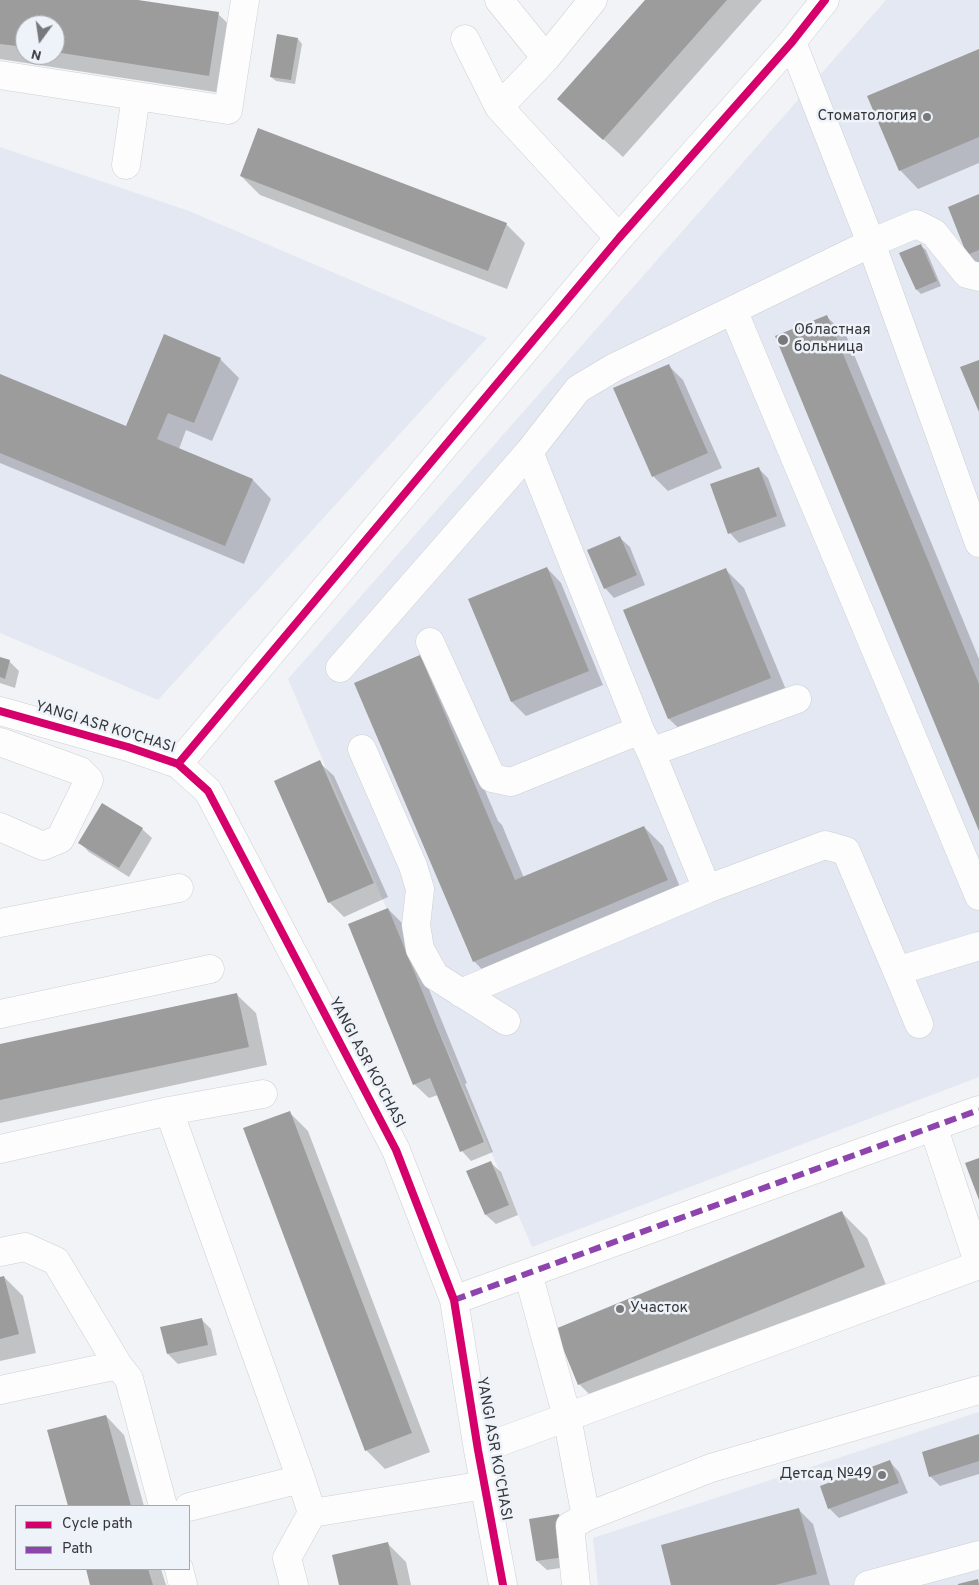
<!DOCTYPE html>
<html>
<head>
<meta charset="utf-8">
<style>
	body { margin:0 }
	#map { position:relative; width:979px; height:1585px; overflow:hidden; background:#f1f3f6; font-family:Overpass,sans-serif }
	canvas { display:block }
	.legend { position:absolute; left:15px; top:1505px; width:175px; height:65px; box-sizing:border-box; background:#eef2f9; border:1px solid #a4a7ad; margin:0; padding:6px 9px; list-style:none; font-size:15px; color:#35373a }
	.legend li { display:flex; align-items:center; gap:10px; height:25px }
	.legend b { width:25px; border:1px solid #a4a7ad }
	.north { position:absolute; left:15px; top:15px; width:50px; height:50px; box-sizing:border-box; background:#eef2f9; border:1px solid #a4a7ad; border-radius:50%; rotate:194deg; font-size:14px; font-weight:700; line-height:20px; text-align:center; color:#35373a }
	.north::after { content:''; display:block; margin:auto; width:18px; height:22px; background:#77797c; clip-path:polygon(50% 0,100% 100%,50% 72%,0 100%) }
</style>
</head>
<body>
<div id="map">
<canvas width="979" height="1585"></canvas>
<ul class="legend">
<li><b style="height:6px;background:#d6006c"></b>Cycle path</li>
<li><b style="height:6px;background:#8e44ad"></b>Path</li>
</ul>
<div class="north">N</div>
</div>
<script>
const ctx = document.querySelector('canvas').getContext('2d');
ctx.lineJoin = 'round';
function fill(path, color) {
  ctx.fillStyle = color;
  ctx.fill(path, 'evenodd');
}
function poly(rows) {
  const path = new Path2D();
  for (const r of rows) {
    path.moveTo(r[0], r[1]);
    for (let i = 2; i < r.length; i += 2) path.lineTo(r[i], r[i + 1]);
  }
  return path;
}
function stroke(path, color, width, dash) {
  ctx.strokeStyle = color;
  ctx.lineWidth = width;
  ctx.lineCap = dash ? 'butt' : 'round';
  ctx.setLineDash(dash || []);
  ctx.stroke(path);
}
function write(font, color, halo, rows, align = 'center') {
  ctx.font = font + ' Overpass,sans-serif';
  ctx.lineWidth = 5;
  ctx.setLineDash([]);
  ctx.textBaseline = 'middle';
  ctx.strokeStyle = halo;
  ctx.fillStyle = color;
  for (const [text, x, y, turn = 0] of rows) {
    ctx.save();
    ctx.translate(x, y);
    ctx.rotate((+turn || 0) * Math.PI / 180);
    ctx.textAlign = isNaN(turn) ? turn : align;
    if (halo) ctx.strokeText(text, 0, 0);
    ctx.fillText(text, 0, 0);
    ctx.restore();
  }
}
fill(poly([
	[886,0,979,0,979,1077,532,1247,288,679],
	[0,147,189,211,487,338,158,700,0,633],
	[979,1412,979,1585,598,1585,593,1538]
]), '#e4e8f2');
fill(poly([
	[0,0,130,0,218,14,237,32,228,94,0,59],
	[25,25,55,25,55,55,25,55],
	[646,0,762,0,623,157,559,99],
	[298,39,302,44,295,84,276,81,271,77],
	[979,51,979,163,918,189,900,170],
	[241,176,506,224,525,243,507,289,260,195],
	[979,195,979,265,968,254],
	[921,246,926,250,941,286,921,294,917,290],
	[827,317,846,335,979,659,979,828],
	[220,359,239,378,212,441,186,430,179,449,253,480,271,499,244,564,0,463,0,375,126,428],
	[668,365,683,380,722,468,668,491,654,477,615,388],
	[758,468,768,478,786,526,739,543,730,533],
	[620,538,630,547,645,585,614,598,605,588],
	[547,568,561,583,603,685,526,716,512,702,470,600],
	[726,570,744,588,789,697,688,737,669,719,625,610],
	[420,657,434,671,498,821,502,825,524,878,644,827,663,846,685,899,492,980,474,961],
	[0,659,9,661,19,671,15,688,0,683],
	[319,762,334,776,388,897,344,917,329,902],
	[142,829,152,838,129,877,89,852,80,843],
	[388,909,402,923,467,1083,465,1084,493,1152,471,1161,462,1151,438,1095,429,1098,414,1084],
	[237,995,256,1013,267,1065,0,1123,0,1046],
	[289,1112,308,1131,430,1452,385,1469,366,1450],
	[491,1163,501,1172,518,1215,496,1224,486,1215],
	[842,1213,867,1238,889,1292,604,1409,579,1384],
	[4,1277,23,1296,36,1353,0,1361,0,1278],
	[201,1319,211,1329,217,1355,178,1364,168,1354,162,1328],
	[106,1416,124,1435,144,1506,70,1506,49,1431],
	[979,1436,979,1474,940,1486,930,1476],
	[890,1462,899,1472,908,1493,839,1518,829,1508],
	[798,1509,813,1524,830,1585,673,1585],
	[559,1515,569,1525,574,1566,547,1570,537,1561],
	[387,1543,406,1562,411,1585,340,1585],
	[87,1569,161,1569,166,1585,92,1585]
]), '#0003');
fill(poly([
	[0,0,138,0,219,12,209,76,55,52,55,25,25,25,25,47,0,44],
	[645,0,727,0,603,140,557,99],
	[277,34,298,38,291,80,270,77],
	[979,49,979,137,899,171,867,96],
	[258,128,507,223,488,271,240,176],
	[979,194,979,250,967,255,948,207],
	[921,244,937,281,916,290,899,253],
	[827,315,979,684,979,831,775,336],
	[164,334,221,358,194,423,168,413,157,439,253,479,225,546,0,453,0,374,126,426],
	[979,360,979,412,960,367],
	[669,364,708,453,652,477,613,388],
	[759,467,777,516,728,534,710,484],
	[620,536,637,575,604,589,587,550],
	[547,567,589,671,511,702,468,599],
	[726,568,771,678,668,719,623,610],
	[420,655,515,880,644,826,668,880,473,962,354,683],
	[0,657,10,660,5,679,0,677],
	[320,760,374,883,328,903,274,781],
	[102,803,143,828,119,868,78,843],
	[388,908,484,1142,460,1152,430,1078,413,1085,348,924],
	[237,993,249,1047,0,1100,0,1044],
	[290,1111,412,1433,365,1451,243,1128],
	[979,1158,979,1200,965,1163],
	[491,1161,509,1205,485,1215,466,1171],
	[842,1211,865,1267,578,1385,555,1329],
	[4,1276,19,1334,0,1339,0,1277],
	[202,1318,208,1345,167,1354,160,1327],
	[106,1415,131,1506,68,1506,47,1430],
	[979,1434,979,1461,929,1477,922,1452],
	[890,1460,899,1483,828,1509,820,1486],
	[799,1508,817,1574,775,1585,671,1585,661,1545],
	[559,1514,565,1557,536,1561,529,1519],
	[388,1542,398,1585,339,1585,332,1555],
	[86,1569,148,1569,153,1585,90,1585],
	[978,1579,979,1585,958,1585,958,1584]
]), '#9c9c9c');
const minor = poly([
	[499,0,546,58,499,107,619,238],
	[465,39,499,107],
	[792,42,871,243,733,310,979,896],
	[546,58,593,0],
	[0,75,228,110,245,0],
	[126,165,136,96],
	[979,277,967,274,934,233,916,224,871,243,979,543],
	[529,452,640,730,651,752,707,889],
	[430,642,492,778,511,782,640,730],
	[340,668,529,452,578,389,615,367,733,310],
	[0,711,128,747,178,764,208,791,396,1150,454,1300,478,1450,503,1585],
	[0,742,80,771,89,780,60,839,43,846,0,827],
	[362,749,413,866,420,889,416,925,420,949,435,976,506,1021],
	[651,752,797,699],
	[178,764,619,238,792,42,825,0],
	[0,923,179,888],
	[897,971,919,1024],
	[461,993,707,889,825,845,846,851,897,971,979,946],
	[0,1014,210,969],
	[169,1111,263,1094],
	[933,1126,979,1265],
	[0,1149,169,1111,301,1479,312,1513,287,1558,294,1585],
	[0,1252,25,1247,56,1261,118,1365,129,1379,163,1506],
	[528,1273,567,1417,586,1517,570,1526,576,1585],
	[454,1300,979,1110],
	[0,1390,118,1365],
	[478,1450,979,1265],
	[189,1507,301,1479],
	[312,1513,485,1485],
	[586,1517,711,1468,979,1390],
	[179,1569,183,1585],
	[868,1585,979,1555]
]);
stroke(minor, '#cdcfd1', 29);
stroke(minor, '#fdfdfe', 28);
stroke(poly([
	[454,1300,979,1110]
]), '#8e44ad', 6, [12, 6]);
stroke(poly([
	[0,711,128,747,178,764,208,791,396,1150,454,1300,478,1450,503,1585],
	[178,764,619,238,792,42,825,0]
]), '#d6006c', 8);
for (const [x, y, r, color] of [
	[927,117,5,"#77797c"],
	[783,340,6,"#77797c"],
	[620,1309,5,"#77797c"],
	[882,1475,5,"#77797c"]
]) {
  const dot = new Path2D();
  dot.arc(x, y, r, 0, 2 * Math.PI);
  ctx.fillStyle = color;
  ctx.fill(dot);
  stroke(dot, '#eef2f9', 2);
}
write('15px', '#35373a', '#eef2f9', [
	["Стоматология",917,117],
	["Областная",794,331,"left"],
	["больница",794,348,"left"],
	["Участок",630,1309,"left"],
	["Детсад №49",872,1475]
], 'right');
write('15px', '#35373a', '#eef2f9', [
	["YANGI ASR KO'CHASI",105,728,17],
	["YANGI ASR KO'CHASI",366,1063,62],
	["YANGI ASR KO'CHASI",493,1449,80]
]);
</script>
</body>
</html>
